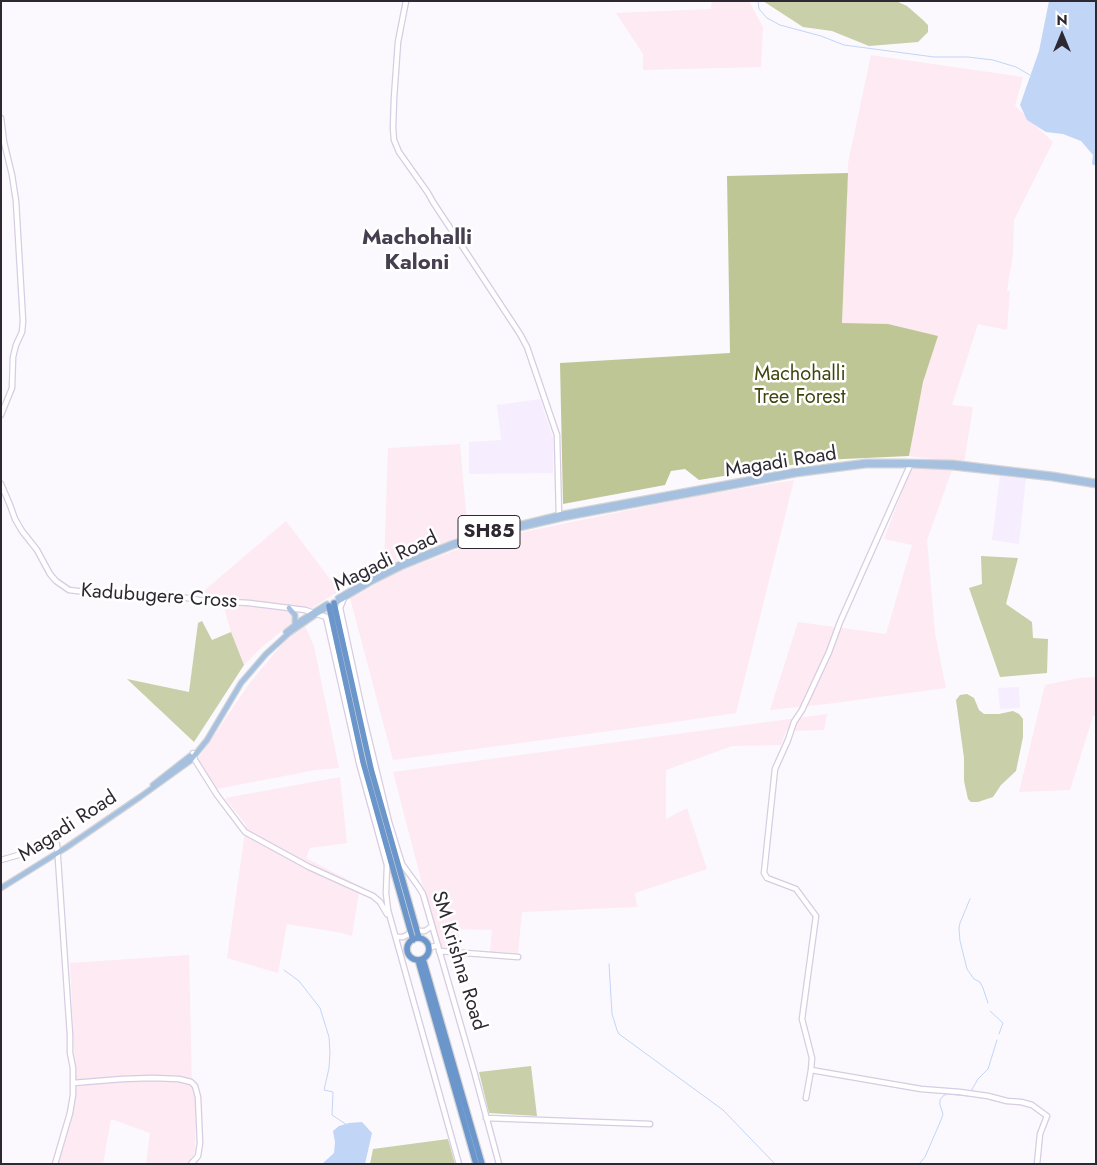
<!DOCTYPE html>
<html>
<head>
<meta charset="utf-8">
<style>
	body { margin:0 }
	#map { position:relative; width:1097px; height:1165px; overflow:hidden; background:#fbf9fd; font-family:Jost,sans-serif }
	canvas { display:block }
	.frame { position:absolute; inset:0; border:2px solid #2d2831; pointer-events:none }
	.north { position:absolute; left:1037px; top:10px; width:50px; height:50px; -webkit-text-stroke:4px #fff; paint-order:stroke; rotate:0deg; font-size:14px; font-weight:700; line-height:20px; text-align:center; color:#2d2831 }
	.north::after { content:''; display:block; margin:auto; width:18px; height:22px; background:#2d2831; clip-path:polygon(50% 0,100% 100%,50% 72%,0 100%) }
</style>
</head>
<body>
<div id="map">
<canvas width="1097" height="1165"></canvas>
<div class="frame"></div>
<div class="north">N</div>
</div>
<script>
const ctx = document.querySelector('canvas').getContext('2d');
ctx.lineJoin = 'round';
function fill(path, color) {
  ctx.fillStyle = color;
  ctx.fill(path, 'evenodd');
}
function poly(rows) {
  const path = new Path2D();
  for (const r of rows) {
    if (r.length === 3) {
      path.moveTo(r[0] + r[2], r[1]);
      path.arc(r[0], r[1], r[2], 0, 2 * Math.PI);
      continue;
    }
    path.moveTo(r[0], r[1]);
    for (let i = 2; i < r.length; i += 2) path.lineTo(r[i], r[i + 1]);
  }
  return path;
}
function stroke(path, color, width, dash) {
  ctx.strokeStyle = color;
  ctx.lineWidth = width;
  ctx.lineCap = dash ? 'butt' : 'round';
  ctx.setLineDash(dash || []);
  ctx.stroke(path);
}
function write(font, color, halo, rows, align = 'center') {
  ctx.font = font + ' Jost,sans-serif';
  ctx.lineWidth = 5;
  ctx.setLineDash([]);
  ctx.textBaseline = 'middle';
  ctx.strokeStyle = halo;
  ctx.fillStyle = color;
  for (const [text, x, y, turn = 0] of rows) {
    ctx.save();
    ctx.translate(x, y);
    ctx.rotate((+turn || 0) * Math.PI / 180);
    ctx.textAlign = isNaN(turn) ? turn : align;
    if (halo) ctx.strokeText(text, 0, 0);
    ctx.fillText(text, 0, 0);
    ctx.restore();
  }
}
fill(poly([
	[540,399,553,438,553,473,469,474,469,442,501,440,497,405],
	[1000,476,1026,479,1019,544,992,540],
	[1019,687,1020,708,1000,709,998,688]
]), '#f6edff');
fill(poly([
	[712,1,749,1,763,27,761,67,643,70,643,54,616,13,711,9],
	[871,55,1023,77,1015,106,1053,142,1014,220,1013,253,1007,291,1010,291,1007,330,978,324,952,405,973,407,964,463,909,456,923,382,938,336,842,323,848,163],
	[460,444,468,534,384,565,388,448],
	[911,468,952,470,927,540,935,633,946,688,827,704,770,710,798,622,886,634,912,545,884,539],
	[794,480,736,713,647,726,393,760,350,598,400,571,480,541,697,496],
	[286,521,339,591,312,608,202,597,206,589],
	[223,604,284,609,295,620,263,646,244,665,231,632],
	[305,626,314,646,339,768,315,770,217,789,197,760,249,684,287,638],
	[1096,677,1096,716,1093,716,1070,790,1019,792,1045,685,1079,678],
	[827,714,824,730,786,731,781,745,732,746,666,770,666,819,687,808,707,869,635,893,637,907,522,912,518,953,490,952,492,930,457,929,462,950,442,948,428,906,393,772],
	[340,777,347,843,310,848,306,858,360,886,352,936,342,933,287,924,278,973,227,958,246,825,225,798],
	[189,955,192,1086,196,1101,195,1151,189,1164,146,1164,150,1133,111,1119,103,1164,57,1164,76,1094,70,963]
]), '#fdeaf2');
fill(poly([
	[763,1,896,1,907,6,923,20,928,25,928,32,918,42,869,46,832,31,803,27],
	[981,556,1018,558,1006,604,1032,622,1033,638,1048,639,1047,673,1000,677,969,588,982,584],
	[202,621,212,640,231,632,244,665,194,742,127,679,189,692,198,623],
	[967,694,974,698,979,710,984,714,999,714,1013,711,1019,714,1023,719,1023,737,1016,771,1001,785,993,797,978,802,971,802,968,799,964,781,964,758,956,700,960,695],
	[531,1066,537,1116,489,1113,479,1072],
	[448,1139,455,1164,370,1164,373,1149]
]), '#c9cfa8');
fill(poly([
	[848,173,842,323,888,324,938,336,923,382,909,456,822,460,699,480,685,469,671,471,665,485,563,504,560,363,730,353,727,176]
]), '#bfc696');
fill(poly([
	[1049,1,1096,1,1096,166,1092,164,1093,155,1081,141,1063,134,1046,132,1027,120,1020,105,1039,51],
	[362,1122,372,1133,365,1164,322,1164,334,1153,335,1142,333,1131,339,1126,349,1123]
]), '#c1d5f7');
stroke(poly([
	[758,1,759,9,767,18,780,25,821,36,844,45,934,57,968,57,993,60,1016,67,1030,75],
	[970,899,960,923,959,928,960,941,967,969,974,979,980,982,983,988,988,1003],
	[609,964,612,1014,617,1030,619,1034,723,1110,775,1164],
	[284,970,299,981,320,1008,329,1037,330,1053,329,1068,324,1090,333,1092,332,1115,347,1125],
	[990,1011,1003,1023,999,1034],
	[971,1091,978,1079,988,1069,997,1040],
	[919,1164,925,1157,941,1120,943,1114,940,1105,940,1100,943,1096,947,1094,968,1096]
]), '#c1d5f7', 1);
const secondary = poly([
	[406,1,398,42,394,98,393,128,394,140,399,152,428,193,433,202,520,334,527,347,557,435,559,517],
	[1,118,4,142,12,175,16,201,23,321,22,332,16,345,13,357,12,388,1,415],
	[1,484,10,505,15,519,22,531,37,550,50,574,56,581,69,590,119,596,148,595,169,595,199,600,249,603,305,610,326,617,359,763,387,865,386,893,388,910,459,1164],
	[344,598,340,608,364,719,389,822,402,864,418,886,423,894,474,1071,499,1164],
	[193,753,195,760,217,795,245,832,309,867,373,896,380,902,387,914],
	[1,860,57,844,70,1035,70,1053,73,1068,73,1095,70,1113,55,1164],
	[417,931,425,931,432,926],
	[396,937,403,937,411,933],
	[429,948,438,945],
	[439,951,518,957],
	[811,1070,921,1089,960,1092,988,1096,1007,1101,1021,1102,1032,1105,1047,1116,1040,1134,1037,1164],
	[73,1083,122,1079,152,1078,179,1079,191,1082,195,1086,198,1097,200,1143,198,1156,191,1164],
	[806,1098,811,1070,812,1058,802,1019,816,916,796,889,767,878,764,873,775,769,788,740,794,722,802,710,816,680,829,652,840,622,911,463],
	[486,1118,650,1124]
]);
const primary = poly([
	[338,598,372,578,400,564,453,543,497,530,562,514,795,471,866,462,904,462,953,463,1053,475,1096,482],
	[289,608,295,615,295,625],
	[286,632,300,621,327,604],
	[153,785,190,756],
	[1,888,67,847,140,797,190,761,207,740,241,683,266,654,289,633,318,613,373,581,401,567,453,546,498,533,563,518,796,474,866,465,910,465,952,467,1052,478,1096,485]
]);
const highway = poly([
	[334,603,371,769,419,938],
	[329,606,363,762,413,940],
	[418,949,11],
	[423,959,482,1164],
	[418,960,476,1164]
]);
stroke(secondary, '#d7cce2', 7);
stroke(primary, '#d5d4d6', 7);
stroke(highway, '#d5d4d6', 8);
stroke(secondary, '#fff', 4.5);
stroke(primary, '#a6c0e0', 4.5);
stroke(highway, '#6a96cb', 5.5);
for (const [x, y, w] of [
	[489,532,62]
]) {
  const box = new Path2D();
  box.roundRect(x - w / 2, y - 16.5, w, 33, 4);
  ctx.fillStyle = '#fff';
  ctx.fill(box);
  stroke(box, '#2d2831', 1);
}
write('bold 19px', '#2d2831', null, [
	["SH85",489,532]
]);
write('20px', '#3f450c', '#fff', [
	["Machohalli",800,375],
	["Tree Forest",800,398]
]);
write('20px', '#2d2831', '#fff', [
	["Magadi Road",781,463,-9],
	["Magadi Road",386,562,-26],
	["Kadubugere Cross",159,597,4],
	["Magadi Road",68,827,-33],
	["SM Krishna Road",458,961,73]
]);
write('bold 22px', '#473e4f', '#fff', [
	["Machohalli",417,239],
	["Kaloni",417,264]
]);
</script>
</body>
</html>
